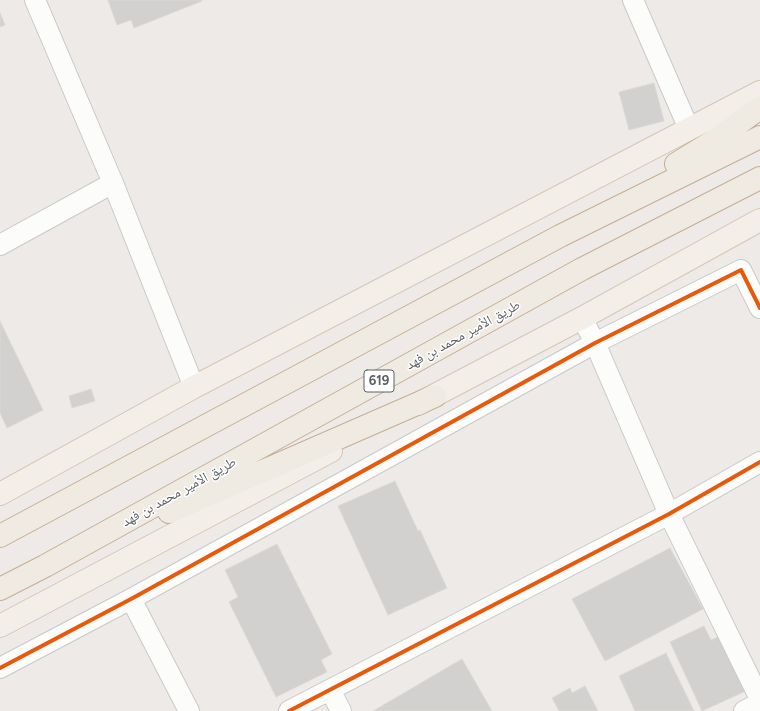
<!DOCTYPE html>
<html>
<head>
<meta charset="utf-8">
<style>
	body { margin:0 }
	canvas { display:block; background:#edeae7 }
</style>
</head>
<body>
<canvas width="760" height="711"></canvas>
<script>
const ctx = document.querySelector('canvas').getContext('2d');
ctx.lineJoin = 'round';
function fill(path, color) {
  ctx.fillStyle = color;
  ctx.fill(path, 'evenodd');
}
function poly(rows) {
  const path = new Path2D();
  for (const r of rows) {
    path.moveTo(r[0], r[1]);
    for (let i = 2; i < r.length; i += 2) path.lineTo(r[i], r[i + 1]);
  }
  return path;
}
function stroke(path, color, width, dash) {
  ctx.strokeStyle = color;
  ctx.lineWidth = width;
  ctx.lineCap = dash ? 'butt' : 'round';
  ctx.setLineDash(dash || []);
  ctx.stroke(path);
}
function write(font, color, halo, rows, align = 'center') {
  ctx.font = font + ' Figtree,"Noto Naskh Arabic",sans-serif';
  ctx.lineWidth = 3;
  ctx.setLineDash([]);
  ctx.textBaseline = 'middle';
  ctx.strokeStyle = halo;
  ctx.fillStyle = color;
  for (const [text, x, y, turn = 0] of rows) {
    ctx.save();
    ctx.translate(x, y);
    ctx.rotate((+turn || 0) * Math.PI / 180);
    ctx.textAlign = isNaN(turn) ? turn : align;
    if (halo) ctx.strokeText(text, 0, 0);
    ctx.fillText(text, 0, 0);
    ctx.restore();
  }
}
const building = poly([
	[108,0,202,0,202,1,134,28,131,20,117,25,108,0],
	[0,13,5,25,0,27,0,13],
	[654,83,664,121,629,130,619,92,654,83],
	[0,321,43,410,7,428,0,413,0,321],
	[91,389,95,401,72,408,69,396,91,389],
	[395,481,418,531,420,530,447,588,388,615,338,506,395,481],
	[277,544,332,654,321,660,327,672,276,697,229,602,238,597,225,570,277,544],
	[670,548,703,609,605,661,572,599,670,548],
	[704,626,711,640,723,635,748,690,702,711,670,642,704,626],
	[666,653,694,711,635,711,619,676,666,653],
	[462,659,492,711,373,711,462,659],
	[585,686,598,711,559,711,552,698,570,688,572,693,585,686]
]);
fill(building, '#d3d1d0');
stroke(building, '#dcdad6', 1);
const minor = poly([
	[35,0,113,183,194,387],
	[633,0,689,129],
	[0,245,113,183],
	[582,318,595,343,669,514,760,699],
	[131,599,189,711],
	[0,668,131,599,595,343,741,270,760,308],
	[330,690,341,711],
	[289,711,669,514,760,462],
	[744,711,760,703]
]);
const major = poly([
	[418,404,582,318,760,220],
	[0,494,194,387,760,92],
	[0,626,331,451]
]);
const highway = poly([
	[676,164,720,137,760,108],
	[169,512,435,396],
	[0,536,560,236,760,137],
	[0,589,45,566,582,269,760,178]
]);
stroke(minor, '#c9c9c9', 22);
stroke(major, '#d4c7b6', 24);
stroke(highway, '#c4af95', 24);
stroke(minor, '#fcfcfb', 20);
stroke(major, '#f3efe8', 22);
stroke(highway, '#efeae2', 22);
stroke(poly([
	[0,668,131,599,595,343,741,270,760,308],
	[289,711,669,514,760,462]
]), '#e8590c', 4);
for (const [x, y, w] of [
	[379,381,30]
]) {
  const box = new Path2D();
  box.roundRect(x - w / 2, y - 11, w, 22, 3);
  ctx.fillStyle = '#fff';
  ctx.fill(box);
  stroke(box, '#5d6165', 1);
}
write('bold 13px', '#5d6165', null, [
	["619",379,381]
]);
write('14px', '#5d6165', '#fff', [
	["طريق الأمير محمد بن فهد",463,335,-29],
	["طريق الأمير محمد بن فهد",179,492,-29]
]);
</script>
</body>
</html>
